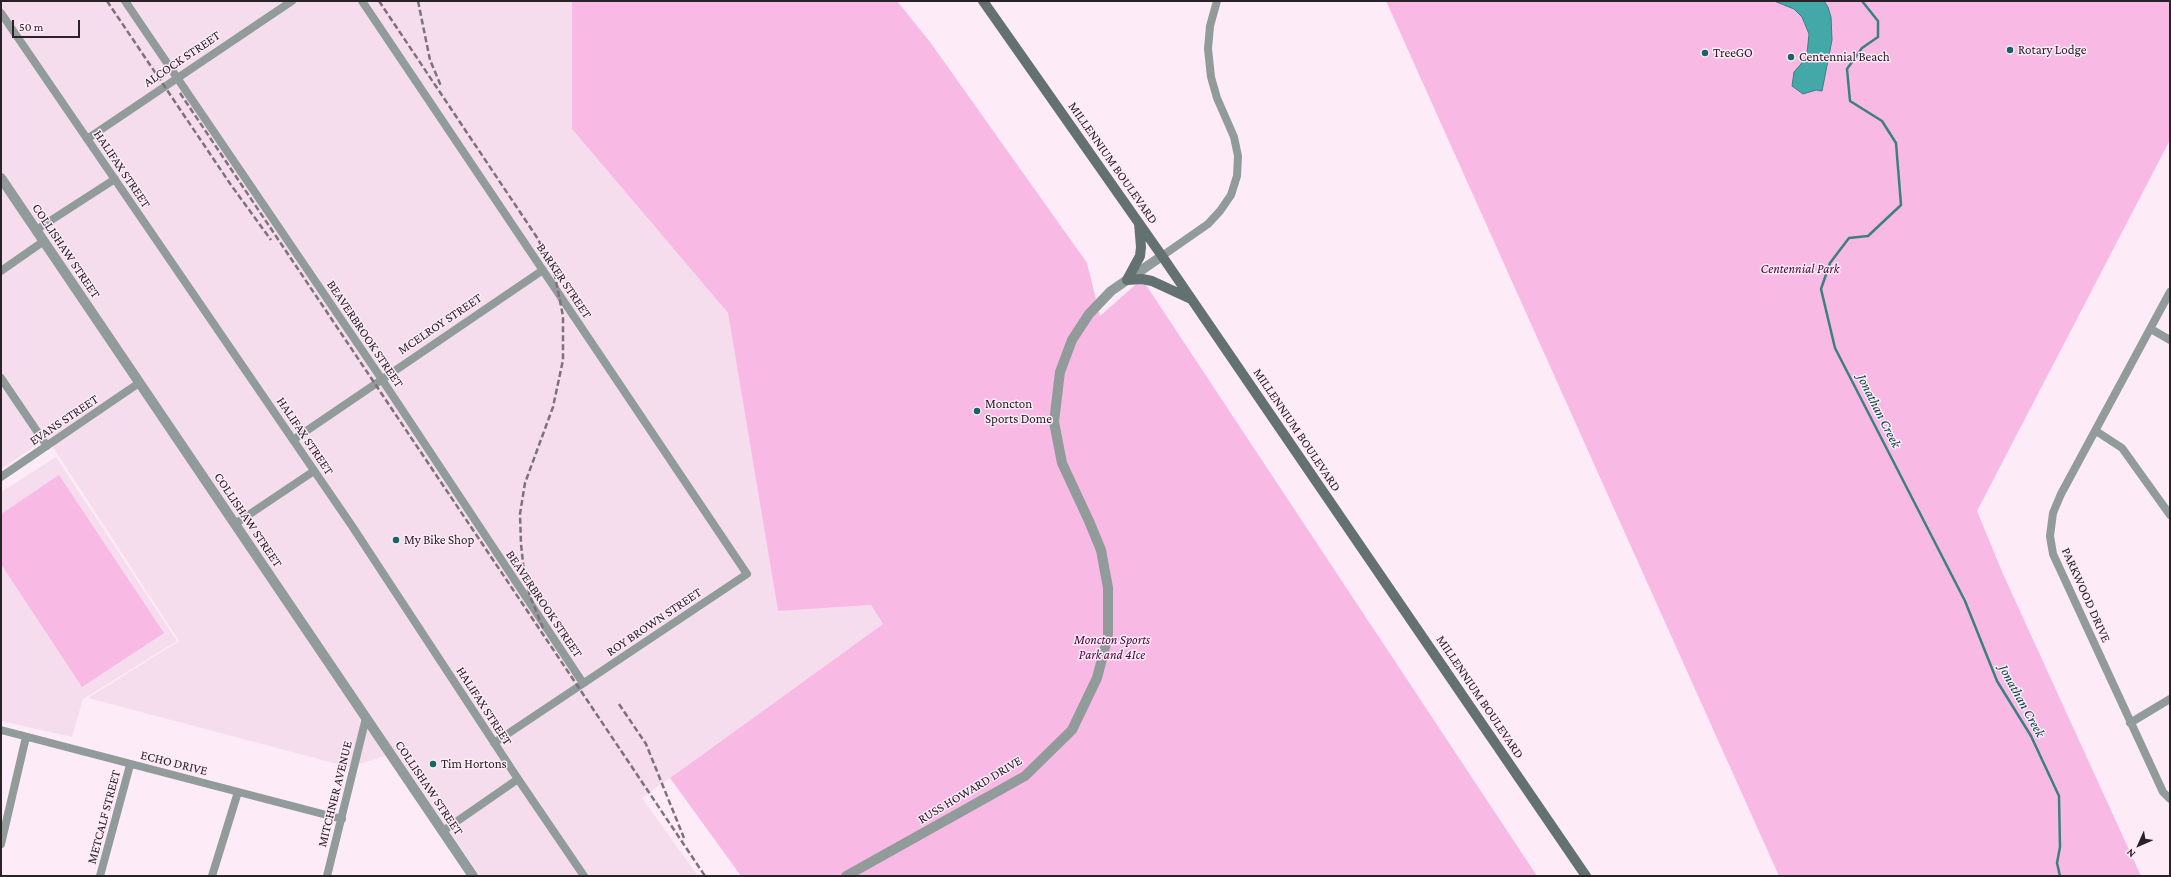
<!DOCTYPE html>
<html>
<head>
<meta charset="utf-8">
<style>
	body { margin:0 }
	#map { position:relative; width:2171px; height:877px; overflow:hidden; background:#fdebf7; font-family:"Crimson Pro",serif }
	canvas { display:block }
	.frame { position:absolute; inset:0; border:2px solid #292227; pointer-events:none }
	.north { position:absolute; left:2119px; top:825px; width:40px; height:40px; -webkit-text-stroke:3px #fdebf7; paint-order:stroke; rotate:225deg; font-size:11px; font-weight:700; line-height:16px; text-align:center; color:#292227 }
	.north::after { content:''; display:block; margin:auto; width:14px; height:18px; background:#292227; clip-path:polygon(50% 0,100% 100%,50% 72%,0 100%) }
	.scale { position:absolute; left:12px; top:20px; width:68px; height:18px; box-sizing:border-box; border:2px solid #292227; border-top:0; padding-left:5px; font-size:12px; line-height:14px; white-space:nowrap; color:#292227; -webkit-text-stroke:3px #fdebf7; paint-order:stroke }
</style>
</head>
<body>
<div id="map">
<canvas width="2171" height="877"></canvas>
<div class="frame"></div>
<div class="north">N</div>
<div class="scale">50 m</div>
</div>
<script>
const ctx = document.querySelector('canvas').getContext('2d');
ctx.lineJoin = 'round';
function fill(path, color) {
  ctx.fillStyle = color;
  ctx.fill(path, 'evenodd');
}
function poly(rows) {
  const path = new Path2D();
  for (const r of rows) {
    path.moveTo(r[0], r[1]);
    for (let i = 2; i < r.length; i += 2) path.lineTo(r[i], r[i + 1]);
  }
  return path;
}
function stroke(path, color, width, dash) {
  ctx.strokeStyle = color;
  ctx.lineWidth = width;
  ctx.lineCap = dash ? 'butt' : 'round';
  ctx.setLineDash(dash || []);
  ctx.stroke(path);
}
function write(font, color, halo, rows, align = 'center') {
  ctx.font = font + ' "Crimson Pro",serif';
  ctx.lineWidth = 3;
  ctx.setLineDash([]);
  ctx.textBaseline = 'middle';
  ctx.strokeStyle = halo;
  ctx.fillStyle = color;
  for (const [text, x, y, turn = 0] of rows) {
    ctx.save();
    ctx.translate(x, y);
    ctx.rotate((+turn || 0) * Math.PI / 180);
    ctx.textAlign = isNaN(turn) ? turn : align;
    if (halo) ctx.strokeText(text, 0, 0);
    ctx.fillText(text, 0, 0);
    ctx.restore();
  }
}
fill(poly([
	[1,1,572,1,572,129,728,313,778,611,871,605,883,624,642,798,698,876,480,876,396,753,349,767,88,698,179,641,47,438,1,469],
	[56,457,177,641,83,699,72,737,1,721,1,492]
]), '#f6dded');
fill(poly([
	[572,1,897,1,930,42,1087,263,1100,316,1142,279,1537,876,741,876,670,778,883,624,871,605,778,611,728,313,572,129],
	[1386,1,2170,1,2170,140,1977,511,2003,574,2141,876,1779,876],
	[59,475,164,633,82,687,1,564,1,514]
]), '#f9b9e5');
const water = poly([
	[1774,1,1824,1,1828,7,1831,17,1832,40,1822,91,1816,90,1803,94,1792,86,1794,72,1801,64,1807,54,1809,34,1802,17,1794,9,1774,1]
]);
fill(water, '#43a8a7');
stroke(water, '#3b8081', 1);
stroke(poly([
	[1862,1,1878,21,1878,37,1862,48,1847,69,1850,101,1882,121,1896,143,1901,205,1868,236,1849,238,1830,263,1821,289,1835,348,1965,601,1997,681,2031,736,2059,796,2060,847,2057,863,2060,876]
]), '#3b8081', 2.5);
stroke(poly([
	[125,1,381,378,583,683],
	[362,1,747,574,494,743],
	[1,13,352,526,518,779,584,876],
	[87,139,292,1],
	[36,230,115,179],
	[1162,256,1208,224,1220,211,1231,195,1237,176,1238,156,1234,137,1217,98,1211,77,1208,49,1210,26,1217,1],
	[1,271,44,241],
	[2170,292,2061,494,2053,513,2050,536,2053,554,2163,792,2170,799],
	[2151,329,2170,340],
	[1,378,47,446],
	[2096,431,2122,448,2170,515],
	[293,440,543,270],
	[1,477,139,383],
	[235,524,314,471],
	[2130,723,2170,699],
	[1,730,342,819],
	[443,831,518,779],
	[1,844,26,737],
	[100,876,130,765],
	[212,876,238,792],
	[327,876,366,718]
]), '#919b9a', 8);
stroke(poly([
	[1,178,473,876],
	[846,876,1025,776,1072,730,1097,678,1108,636,1108,588,1101,550,1089,521,1062,463,1054,422,1060,372,1072,340,1089,314,1111,291,1162,256]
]), '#919b9a', 10);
stroke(poly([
	[983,1,1162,256,1586,876],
	[1127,280,1142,279,1152,281,1191,299],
	[1127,280,1140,256,1141,247,1139,223]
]), '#637271', 10);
stroke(poly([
	[107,1,231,185,271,240],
	[379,1,538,239,555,276,563,316,563,360,553,407,525,483,520,514,521,544,524,572,530,596,543,628],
	[418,1,430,60,441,86],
	[180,93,705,876],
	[619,704,646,744,684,838]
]), '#7d727a', 2.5, [6, 3]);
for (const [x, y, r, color] of [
	[2010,50,4,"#166565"],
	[1705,53,4,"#166565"],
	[1791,57,4,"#166565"],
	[977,411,4,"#166565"],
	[396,540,4,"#166565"],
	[433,764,4,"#166565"]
]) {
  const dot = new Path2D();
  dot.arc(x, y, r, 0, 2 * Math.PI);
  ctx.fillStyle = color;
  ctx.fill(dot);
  stroke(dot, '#fdebf7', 1.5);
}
write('13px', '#292227', '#fdebf7', [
	["Rotary Lodge",2018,50],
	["TreeGO",1713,53],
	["Centennial Beach",1799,57],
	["Moncton",985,404],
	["Sports Dome",985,419],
	["My Bike Shop",404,540],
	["Tim Hortons",441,764]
], 'left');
write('13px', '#292227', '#fdebf7', [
	["ALCOCK STREET",182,59,-34],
	["MILLENNIUM BOULEVARD",1113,163,55],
	["HALIFAX STREET",122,169,56],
	["COLLISHAW STREET",66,251,56],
	["BARKER STREET",564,281,56],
	["MCELROY STREET",440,324,-34],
	["BEAVERBROOK STREET",365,334,56],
	["EVANS STREET",64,420,-34],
	["MILLENNIUM BOULEVARD",1297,430,56],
	["HALIFAX STREET",305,436,56],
	["COLLISHAW STREET",248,520,56],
	["PARKWOOD DRIVE",2086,595,66],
	["BEAVERBROOK STREET",544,604,56],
	["ROY BROWN STREET",654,622,-34],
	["MILLENNIUM BOULEVARD",1480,697,56],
	["HALIFAX STREET",484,706,57],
	["ECHO DRIVE",174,763,14],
	["COLLISHAW STREET",429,788,56],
	["RUSS HOWARD DRIVE",970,790,-31],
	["MITCHNER AVENUE",335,794,-76],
	["METCALF STREET",104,817,-75]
]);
write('italic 13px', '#4a043c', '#fdebf7', [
	["Centennial Park",1800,269],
	["Moncton Sports",1112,640],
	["Park and 4Ice",1112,655]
]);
write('italic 14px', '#074646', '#fdebf7', [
	["Jonathan Creek",1879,411,63],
	["Jonathan Creek",2022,701,61]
]);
</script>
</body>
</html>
